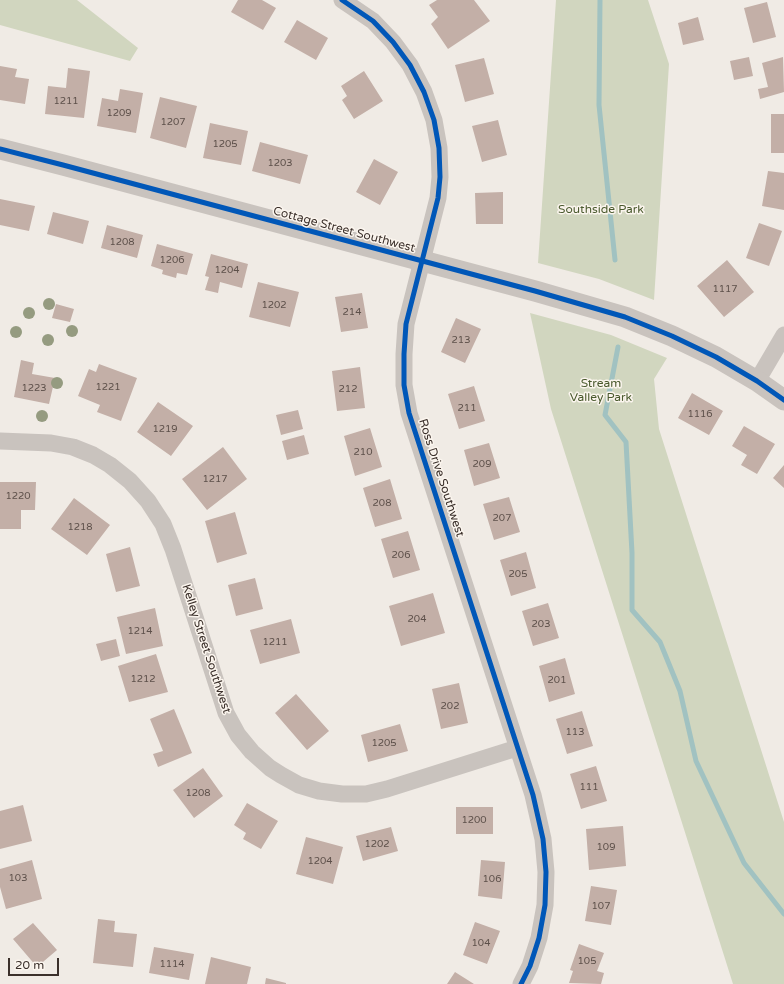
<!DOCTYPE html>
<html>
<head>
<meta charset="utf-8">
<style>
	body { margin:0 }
	#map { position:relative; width:784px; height:984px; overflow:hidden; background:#f0ebe5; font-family:"Varela Round",sans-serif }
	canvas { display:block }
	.scale { position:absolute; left:8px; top:958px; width:51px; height:18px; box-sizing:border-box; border:2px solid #3b302b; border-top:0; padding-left:5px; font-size:12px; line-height:14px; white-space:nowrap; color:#3b302b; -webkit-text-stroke:3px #fbf5ee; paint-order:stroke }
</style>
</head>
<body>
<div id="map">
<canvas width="784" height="984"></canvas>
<div class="scale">20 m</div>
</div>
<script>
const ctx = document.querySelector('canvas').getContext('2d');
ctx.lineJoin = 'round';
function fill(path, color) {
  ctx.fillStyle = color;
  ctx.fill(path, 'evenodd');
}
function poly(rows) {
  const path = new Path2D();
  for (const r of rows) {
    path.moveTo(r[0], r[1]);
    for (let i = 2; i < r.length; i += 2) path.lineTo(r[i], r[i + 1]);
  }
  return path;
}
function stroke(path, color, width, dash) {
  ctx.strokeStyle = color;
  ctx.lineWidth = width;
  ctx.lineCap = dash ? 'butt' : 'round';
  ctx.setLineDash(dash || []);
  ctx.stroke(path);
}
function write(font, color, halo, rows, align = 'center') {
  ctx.font = font + ' "Varela Round",sans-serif';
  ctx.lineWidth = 3;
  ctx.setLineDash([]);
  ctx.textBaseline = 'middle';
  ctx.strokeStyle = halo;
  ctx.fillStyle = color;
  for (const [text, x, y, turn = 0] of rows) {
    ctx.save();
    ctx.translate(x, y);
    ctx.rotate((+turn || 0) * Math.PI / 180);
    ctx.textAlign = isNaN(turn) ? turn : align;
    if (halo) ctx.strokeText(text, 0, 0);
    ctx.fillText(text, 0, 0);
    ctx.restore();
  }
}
fill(poly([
	[0,0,77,0,138,48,130,61,0,25],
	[556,0,648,0,669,64,654,300,599,279,538,263],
	[530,313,611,335,667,358,654,379,659,429,784,822,784,984,733,984,551,409]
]), '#d1d6bf');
stroke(poly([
	[600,0,599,105,615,260],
	[618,347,605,415,626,442,632,553,632,610,660,642,680,691,696,761,744,863,784,914]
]), '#a1c2c1', 5);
fill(poly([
	[238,0,262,0,276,8,263,30,231,12],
	[437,0,474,0,490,21,448,49,431,24,438,17,429,5],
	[767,2,776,37,753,43,744,8],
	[698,17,704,40,683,45,678,23],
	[297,20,328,38,316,60,284,42],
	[749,57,753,76,734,80,730,61],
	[783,57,784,92,760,99,758,89,768,87,762,63],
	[484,58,494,94,465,102,455,65],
	[0,66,17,69,15,77,29,79,25,104,0,100],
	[68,68,90,71,84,118,45,114,48,86,66,88],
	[364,71,383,101,354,119,342,100,347,96,341,86],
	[120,89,143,93,136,133,97,126,102,98,118,101],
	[160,97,197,106,186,148,150,138],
	[771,114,784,114,784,153,771,153],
	[498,120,507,155,482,162,472,126],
	[210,123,248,131,241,165,203,158],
	[260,142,308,155,300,184,252,171],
	[374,159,398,172,380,205,356,192],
	[768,171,784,173,784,210,762,206],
	[503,192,503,224,476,224,475,193],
	[0,199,35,206,29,231,0,225],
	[53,212,89,221,83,244,47,234],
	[759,223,782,231,769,266,746,258],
	[107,225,143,235,137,258,101,248],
	[157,244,193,254,187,275,177,273,176,278,162,274,163,270,151,266],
	[211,254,248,264,242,288,220,282,218,293,205,290,209,277,205,276],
	[727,260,754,292,724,317,697,286],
	[258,282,299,292,290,327,249,317],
	[362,293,368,328,341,332,335,297],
	[56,304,74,309,70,322,52,318],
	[456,318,481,329,465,363,441,352],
	[21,360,34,363,32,374,55,378,49,404,14,397],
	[99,364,137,378,121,421,97,412,100,405,78,396,89,369,96,372],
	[360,367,365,408,337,411,332,371],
	[474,386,485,421,459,429,448,394],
	[692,393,723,411,709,435,678,418],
	[158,402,193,426,171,456,137,432],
	[298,410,303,429,281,435,276,415],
	[744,426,775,444,757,474,741,465,747,455,732,446],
	[370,428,382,467,355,476,344,436],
	[304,435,309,454,287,460,282,441],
	[489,443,500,478,474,486,464,450],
	[223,447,247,479,207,510,182,479],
	[784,465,784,488,773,478],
	[390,479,402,519,375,527,363,488],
	[0,482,36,482,35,510,21,510,21,529,0,529],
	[509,497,520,532,494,540,483,504],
	[74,498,110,525,87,555,51,529],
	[235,512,247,554,217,563,205,521],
	[408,531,420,570,393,578,381,539],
	[130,547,140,586,116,592,106,554],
	[526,552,536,588,511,596,500,560],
	[255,578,263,609,236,616,228,585],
	[433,593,445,633,401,646,389,606],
	[548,603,559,638,533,646,522,611],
	[155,608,163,646,126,654,117,617],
	[291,619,300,653,260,664,250,630],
	[116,639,120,656,101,661,96,644],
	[156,654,168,692,129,702,118,666],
	[565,658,575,694,549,702,539,666],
	[459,683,468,723,441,729,432,689],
	[296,694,329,731,307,750,275,713],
	[174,709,192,753,158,767,153,754,163,751,150,719],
	[582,711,593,746,567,754,556,719],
	[400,724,408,751,368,762,361,735],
	[596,766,607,801,581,809,570,774],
	[203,768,223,796,194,818,173,790],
	[247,803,278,821,261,849,243,839,246,833,234,825],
	[23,805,32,841,0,849,0,811],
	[456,807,493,807,493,834,456,834],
	[623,826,626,866,589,870,586,829],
	[391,827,398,851,363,861,356,836],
	[306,837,343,847,333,884,296,874],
	[32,860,42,899,6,909,0,887,0,869],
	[481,860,505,862,502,899,478,896],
	[591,886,617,890,611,925,585,921],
	[98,919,115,921,114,932,137,934,133,967,93,963],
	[475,922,500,931,487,964,463,955],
	[33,923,57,950,37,967,13,939],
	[579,944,604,953,597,971,604,973,601,984,569,983,573,971,570,970],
	[154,947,194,954,189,980,149,973],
	[211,957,251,967,247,984,205,984],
	[455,972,474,984,447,984],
	[266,978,286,983,286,984,265,984]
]), '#c3afa7');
stroke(poly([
	[342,0,373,21,393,42,410,65,424,92,434,120,439,148,440,177,438,198,406,324,404,354,404,385,409,413,533,795,543,839,546,872,545,905,539,938,530,966,521,984],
	[757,381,784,335],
	[0,441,51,443,73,447,93,455,110,465,130,481,148,501,163,524,173,549,226,713,238,735,252,752,270,768,281,775,299,785,319,791,342,794,366,794,387,789,517,748]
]), '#c9c3be', 17);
stroke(poly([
	[0,149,63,165,535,291,625,317,672,336,716,357,757,381,784,400]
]), '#c9c3be', 21);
stroke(poly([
	[342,0,373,21,393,42,410,65,424,92,434,120,439,148,440,177,438,198,406,324,404,354,404,385,409,413,533,795,543,839,546,872,545,905,539,938,530,966,521,984],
	[0,149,63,165,535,291,625,317,672,336,716,357,757,381,784,400]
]), '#0057b8', 5);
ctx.fillStyle = '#959b80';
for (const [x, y] of [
	[49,304],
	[29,313],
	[72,331],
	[16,332],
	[48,340],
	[57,383],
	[42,416]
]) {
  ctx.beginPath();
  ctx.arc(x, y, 6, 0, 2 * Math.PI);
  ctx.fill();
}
write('10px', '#5d504a', null, [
	["1211",66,101],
	["1209",119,113],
	["1207",173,122],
	["1205",225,144],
	["1203",280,163],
	["1208",122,242],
	["1206",172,260],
	["1204",227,270],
	["1117",725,289],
	["1202",274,305],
	["214",352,312],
	["213",461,340],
	["1221",108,387],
	["1223",34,388],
	["212",348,389],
	["211",467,408],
	["1116",700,414],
	["1219",165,429],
	["210",363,452],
	["209",482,464],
	["1217",215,479],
	["1220",18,496],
	["208",382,503],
	["207",502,518],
	["1218",80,527],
	["206",401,555],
	["205",518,574],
	["204",417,619],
	["203",541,624],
	["1214",140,631],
	["1211",275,642],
	["1212",143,679],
	["201",557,680],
	["202",450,706],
	["113",575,732],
	["1205",384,743],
	["111",589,787],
	["1208",198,793],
	["1200",474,820],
	["1202",377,844],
	["109",606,847],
	["1204",320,861],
	["103",18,878],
	["106",492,879],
	["107",601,906],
	["104",481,943],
	["105",587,961],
	["1114",172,964]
]);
write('12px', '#4a5a2e', '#fbf5ee', [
	["Southside Park",601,210],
	["Stream",601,384],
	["Valley Park",601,398]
]);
write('12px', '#3b302b', '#fbf5ee', [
	["Cottage Street Southwest",344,230,15],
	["Ross Drive Southwest",441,478,72],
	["Kelley Street Southwest",206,649,72]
]);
</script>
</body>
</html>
